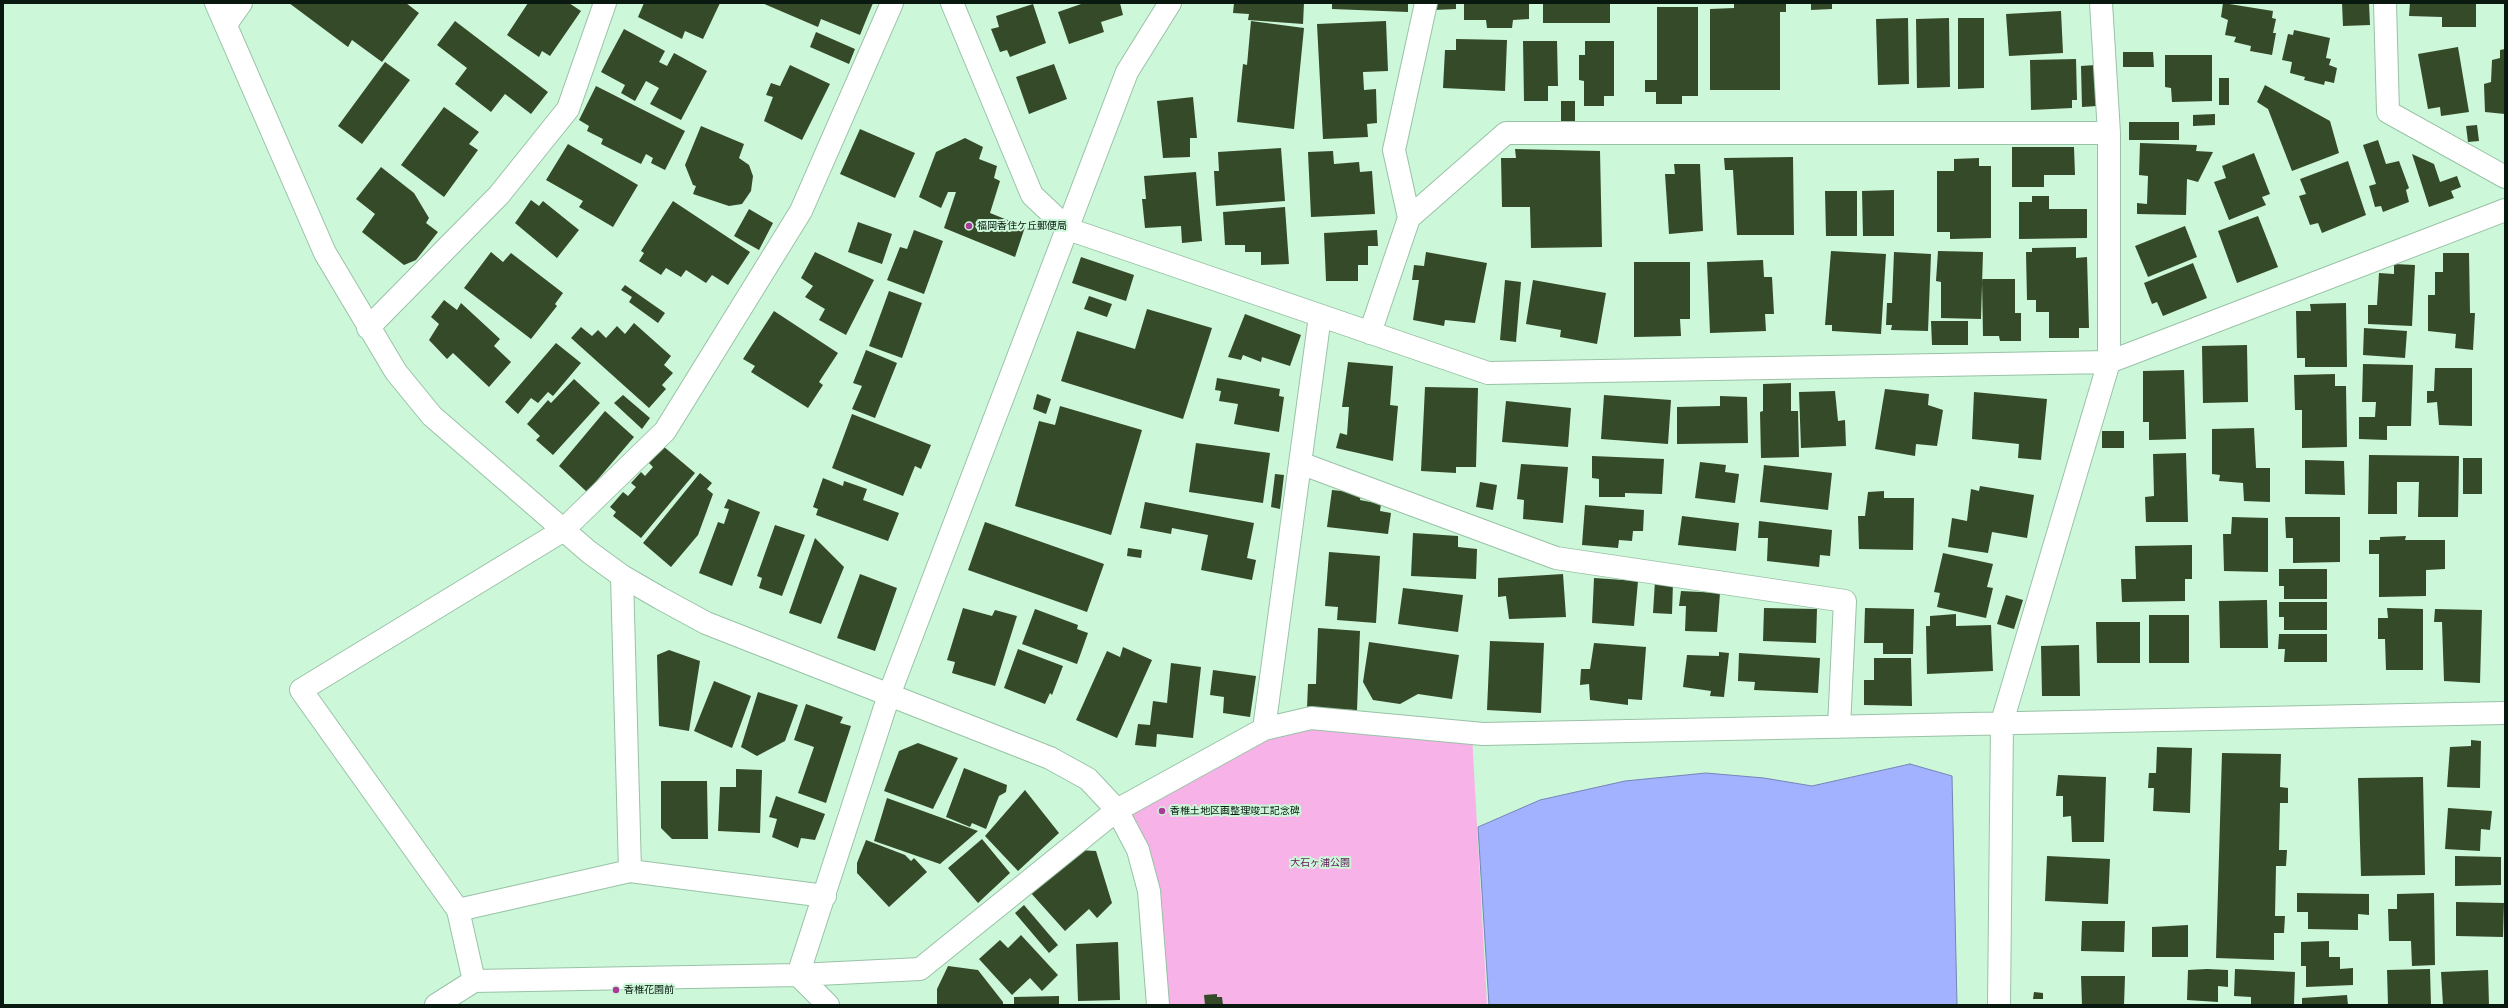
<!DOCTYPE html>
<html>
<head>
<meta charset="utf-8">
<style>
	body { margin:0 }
	#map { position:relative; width:2508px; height:1008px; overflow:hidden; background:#ccf7d9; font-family:"DejaVu Sans",sans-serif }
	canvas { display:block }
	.frame { position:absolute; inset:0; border:4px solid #09190f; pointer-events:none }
</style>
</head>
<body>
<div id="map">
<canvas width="2508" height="1008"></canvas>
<div class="frame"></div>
</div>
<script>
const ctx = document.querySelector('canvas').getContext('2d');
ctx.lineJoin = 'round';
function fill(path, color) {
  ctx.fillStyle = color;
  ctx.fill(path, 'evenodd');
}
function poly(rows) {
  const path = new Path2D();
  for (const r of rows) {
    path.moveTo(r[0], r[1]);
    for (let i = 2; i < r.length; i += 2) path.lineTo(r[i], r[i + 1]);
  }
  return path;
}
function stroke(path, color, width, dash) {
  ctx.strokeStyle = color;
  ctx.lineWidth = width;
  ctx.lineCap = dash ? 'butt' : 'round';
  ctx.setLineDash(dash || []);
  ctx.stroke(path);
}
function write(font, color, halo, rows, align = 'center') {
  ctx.font = font + ' "DejaVu Sans","Noto Sans JP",sans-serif';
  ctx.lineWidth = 4;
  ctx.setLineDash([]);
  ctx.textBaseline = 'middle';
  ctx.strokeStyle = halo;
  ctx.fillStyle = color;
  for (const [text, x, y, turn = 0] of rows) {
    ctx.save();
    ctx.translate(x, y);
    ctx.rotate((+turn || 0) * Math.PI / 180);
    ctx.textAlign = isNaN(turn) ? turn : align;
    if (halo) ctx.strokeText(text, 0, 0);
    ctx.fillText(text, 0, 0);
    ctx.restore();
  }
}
fill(poly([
	[1310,720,1472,735,1487,1005,1161,1005,1126,810,1265,731]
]), '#f7b2e8');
const water = poly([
	[1910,764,1952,776,1957,1005,1489,1005,1478,827,1540,800,1625,781,1706,773,1764,778,1812,786,1910,764]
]);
fill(water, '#a2b2fe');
stroke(water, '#7484b6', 1);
fill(poly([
	[289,3,406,3,419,13,382,62,352,40,348,47],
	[528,3,569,3,581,11,550,56,542,51,539,57,507,35],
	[644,3,720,3,703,39,685,31,682,39,638,17],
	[762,3,873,3,860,35,821,19,818,27],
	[1084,3,1120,3,1123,15,1101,22,1104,32,1069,44,1058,12],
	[1234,3,1304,3,1303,24,1248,20,1249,14,1233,13],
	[1332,3,1408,3,1408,12,1332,9],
	[1434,3,1456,3,1456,9,1434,10],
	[1543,3,1610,3,1610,23,1543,23],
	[1734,3,1786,3,1786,12,1780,12,1780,90,1710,90,1710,9,1734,8],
	[1811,3,1832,3,1832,9,1811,10],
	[2223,3,2273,11,2272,18,2276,19,2273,33,2276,33,2272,55,2250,51,2251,46,2234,42,2236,37,2225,35,2228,20,2221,17],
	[2342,3,2369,3,2370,25,2343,26],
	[2410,3,2476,3,2476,27,2442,27,2442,17,2409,16],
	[1033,4,1046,43,1010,57,1007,50,1000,52,991,29,999,27,996,16],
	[1464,4,1529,4,1529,19,1513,20,1512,28,1487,28,1486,20,1464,20],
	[1657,7,1698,7,1698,96,1682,96,1682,104,1656,104,1656,92,1645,92,1645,80,1657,80],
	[2061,11,2063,53,2009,56,2006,14],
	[1908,18,1909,84,1878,85,1876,19],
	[1949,18,1950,87,1917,88,1916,19],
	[1958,18,1984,18,1984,88,1958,89],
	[455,21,548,92,531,114,505,94,491,112,455,84,467,68,437,45],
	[1251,21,1304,28,1294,129,1237,122,1243,64,1247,65],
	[1386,21,1388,71,1363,72,1364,90,1376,89,1377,123,1367,124,1368,137,1323,139,1317,24],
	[624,29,665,51,659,62,667,66,674,53,707,71,681,120,650,104,659,88,646,81,635,101,621,93,625,85,601,72],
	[2294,30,2330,38,2326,58,2331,59,2329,65,2337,68,2334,83,2325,81,2324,85,2304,80,2305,77,2290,73,2292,62,2282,60,2288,34,2293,35],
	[816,32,855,49,849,64,810,47],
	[1456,39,1507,40,1505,91,1443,88,1445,50,1456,50],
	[1523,41,1557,41,1558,86,1548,86,1548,101,1524,101],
	[1585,41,1614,41,1614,96,1604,96,1604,106,1584,106,1584,81,1579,80,1579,55,1585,55],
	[2458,47,2469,112,2441,116,2440,107,2428,109,2418,54],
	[2505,49,2505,114,2485,112,2484,84,2491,82,2492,60,2500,58,2500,50],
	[2123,52,2153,52,2154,67,2123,67],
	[2165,55,2212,55,2212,101,2172,102,2171,88,2165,87],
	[2076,59,2077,100,2072,100,2072,108,2031,110,2030,60],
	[385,62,410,80,362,144,338,126],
	[1054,64,1067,99,1029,114,1016,77],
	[790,65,830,84,802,140,764,121,773,97,766,95,771,83,780,86],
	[2095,65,2097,106,2082,107,2081,66],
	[2219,78,2229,78,2229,105,2219,105],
	[2265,85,2330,121,2339,153,2292,171,2268,109,2257,102],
	[596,86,685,131,665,170,651,163,653,158,646,154,641,164,601,144,603,139,587,131,589,126,579,120],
	[1193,97,1197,138,1190,138,1190,157,1163,158,1157,101],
	[1561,101,1575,101,1575,123,1561,123],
	[444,107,479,132,469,144,478,150,444,197,401,165],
	[2215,114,2215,125,2193,126,2193,115],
	[2129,122,2179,122,2179,140,2129,140],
	[2477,125,2479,141,2468,142,2466,126],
	[701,126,744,144,739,158,749,165,753,176,751,191,742,204,729,206,693,194,696,186,693,185,685,165],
	[860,129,915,153,895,198,840,174],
	[965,138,983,147,979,159,997,166,994,178,1000,181,990,213,1025,227,1015,257,944,228,956,192,948,192,941,208,919,197,936,152],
	[2378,140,2386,164,2399,161,2409,188,2406,190,2409,202,2383,212,2381,206,2375,207,2369,186,2376,184,2363,145],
	[2140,143,2197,145,2196,151,2213,152,2198,182,2187,179,2186,215,2137,214,2137,203,2147,204,2148,176,2139,175],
	[568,144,638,185,613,227,579,207,583,201,546,180],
	[2012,147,2074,147,2075,175,2044,175,2044,187,2012,187],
	[1281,148,1285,201,1216,206,1214,171,1219,171,1218,152],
	[1515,149,1600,151,1602,247,1531,248,1530,207,1502,207,1501,158,1516,158],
	[1333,151,1334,164,1359,162,1360,172,1372,171,1375,214,1311,217,1308,152],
	[2254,153,2270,194,2262,197,2266,205,2229,220,2214,182,2226,178,2222,166],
	[2412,154,2434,164,2440,182,2457,176,2461,187,2451,191,2454,198,2429,207],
	[1793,157,1794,235,1737,235,1733,170,1725,170,1724,158],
	[1979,158,1979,166,1991,166,1991,238,1950,239,1950,232,1937,232,1937,171,1954,171,1954,159],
	[2348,161,2366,215,2322,233,2318,223,2310,225,2299,196,2306,194,2300,179],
	[1674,164,1700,164,1703,231,1669,234,1665,174,1675,174],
	[381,167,414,193,429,218,426,223,438,232,416,260,404,265,362,232,375,214,356,199],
	[1196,172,1202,241,1182,243,1181,226,1145,228,1142,199,1146,199,1144,176],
	[1894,190,1894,236,1863,236,1862,191],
	[1825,191,1857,191,1857,236,1826,236],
	[2032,196,2049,196,2049,209,2087,209,2087,238,2019,239,2019,202,2032,202],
	[531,200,539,206,543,201,579,230,557,258,515,223],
	[673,201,750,252,728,285,712,275,706,283,686,270,681,277,666,268,661,275,639,261,644,253,641,251],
	[1285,207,1289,264,1261,265,1261,252,1245,252,1245,245,1225,245,1223,212],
	[749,209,773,223,759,250,734,236],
	[2258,216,2278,267,2237,283,2218,231],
	[858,222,892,234,882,264,848,252],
	[2185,226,2197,257,2148,277,2135,246],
	[914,230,943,241,924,294,887,280,900,247,907,249],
	[1377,230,1378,246,1368,246,1368,265,1358,265,1358,281,1326,281,1324,233],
	[2076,247,2076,258,2087,257,2089,328,2079,328,2079,338,2049,338,2049,312,2036,312,2036,300,2027,300,2026,252,2032,252,2032,248],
	[1831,251,1886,254,1881,334,1832,331,1832,325,1825,325],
	[1938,251,1983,252,1981,319,1941,318,1941,282,1936,281],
	[491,252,503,262,511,253,563,293,555,304,557,306,531,339,464,288],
	[815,252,874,280,846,335,819,320,825,309,805,297,813,286,801,278],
	[1426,252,1487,263,1475,323,1445,320,1444,326,1413,320,1419,280,1412,280,1414,265,1424,266],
	[1894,252,1931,254,1928,331,1891,330,1892,325,1886,325,1887,303,1892,303],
	[2443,253,2469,253,2470,313,2475,313,2473,350,2455,348,2456,334,2428,331,2428,295,2435,295,2435,272,2443,272],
	[1081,257,1134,275,1126,301,1072,283],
	[1763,260,1764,277,1772,277,1774,314,1765,314,1766,331,1710,333,1707,262],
	[1634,262,1690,262,1690,319,1680,319,1681,336,1634,337],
	[2193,263,2207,298,2163,316,2157,302,2152,304,2144,283],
	[2394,264,2415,265,2412,326,2368,324,2368,305,2377,305,2379,273,2394,274],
	[1982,279,2015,279,2015,313,2021,313,2021,341,2000,341,1999,336,1983,336],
	[1505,280,1521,282,1516,342,1500,340],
	[1533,280,1606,293,1597,344,1560,337,1561,330,1526,324],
	[625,285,665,313,658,323,629,302,632,297,621,290],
	[889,291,922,303,902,358,869,346],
	[1089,296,1112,304,1107,317,1084,309],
	[444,300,457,310,461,303,500,339,494,346,511,362,489,387,453,353,447,359,429,340,439,324,431,317],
	[2346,303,2347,367,2305,367,2305,358,2297,358,2296,311,2311,311,2310,304],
	[1147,309,1212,328,1183,419,1061,381,1077,331,1135,349],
	[774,311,838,353,819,382,823,385,808,408,751,372,755,366,743,359],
	[1245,314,1301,335,1290,366,1262,357,1261,362,1243,355,1241,360,1228,357],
	[1931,321,1968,321,1968,345,1932,345],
	[634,323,671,356,664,365,673,373,662,385,666,389,649,408,571,338,581,327,592,336,598,330,606,338,617,326,625,334],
	[2364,328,2407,331,2405,358,2363,355],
	[556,343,581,363,553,396,548,392,538,403,531,398,518,414,505,402],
	[2247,345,2248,402,2203,403,2202,346],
	[866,350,897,363,875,418,852,409,862,386,853,383],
	[1348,362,1393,366,1390,405,1398,406,1393,461,1336,448,1340,433,1347,435,1349,407,1342,407],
	[2363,364,2413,365,2411,426,2387,426,2387,440,2359,439,2359,417,2375,417,2376,402,2362,402],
	[2435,368,2472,368,2472,426,2439,425,2437,402,2427,403,2427,391,2434,391],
	[2184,370,2186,439,2149,440,2149,422,2143,422,2143,371],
	[2335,374,2335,386,2346,386,2347,447,2302,448,2302,410,2295,410,2294,375],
	[1217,378,1280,389,1279,396,1284,397,1279,432,1234,424,1238,404,1219,401,1221,391,1215,390],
	[574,379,600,403,553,455,536,440,540,436,527,424,548,400,551,403],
	[1791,383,1791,411,1798,411,1799,457,1761,458,1760,412,1763,411,1763,384],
	[1425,387,1478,388,1476,467,1456,467,1456,473,1421,471],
	[1885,389,1929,394,1928,405,1943,410,1937,446,1916,444,1915,456,1875,449],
	[1835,391,1838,421,1845,420,1846,446,1801,448,1799,392],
	[1974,392,2047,399,2041,460,2018,458,2019,444,1972,439],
	[1037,394,1051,399,1046,414,1033,409],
	[623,395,650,418,642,429,614,403],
	[1604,395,1671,400,1668,444,1601,439],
	[1720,396,1747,397,1748,443,1677,444,1677,407,1720,406],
	[1506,401,1571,408,1568,447,1502,442],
	[1060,406,1142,430,1111,535,1015,506,1039,421,1055,425],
	[605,411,634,437,587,492,559,466],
	[852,414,931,445,921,469,915,466,903,496,832,468],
	[2254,428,2256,468,2270,468,2270,502,2244,501,2243,483,2219,481,2220,475,2212,474,2212,429],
	[2102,431,2124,431,2124,448,2102,448],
	[1196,443,1270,453,1263,503,1189,492],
	[663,446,695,473,641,538,613,516,616,512,610,507,623,492,628,496,636,487,631,483,641,472,645,476,653,467,649,463],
	[2186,453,2188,522,2146,522,2145,497,2154,496,2153,454],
	[2369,455,2459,456,2458,517,2418,517,2419,482,2397,482,2397,514,2368,514],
	[1592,456,1664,459,1662,494,1625,493,1625,497,1599,497,1599,479,1592,478],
	[2463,458,2482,458,2482,494,2463,494],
	[2305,460,2344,461,2345,495,2305,494],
	[1700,462,1726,465,1725,472,1739,474,1735,503,1695,498],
	[1521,464,1568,467,1563,523,1523,519,1524,500,1517,499],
	[1764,465,1832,473,1828,510,1760,502],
	[700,473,712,483,707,489,713,494,698,535,671,567,643,543],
	[1275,474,1284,475,1280,509,1271,507],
	[823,478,843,486,844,481,867,489,863,500,899,513,888,541,816,515,818,509,813,507],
	[1480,482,1497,485,1493,510,1476,507],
	[1980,486,2034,495,2027,538,1992,532,1988,553,1948,547,1952,518,1967,521,1971,489,1979,491],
	[1332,490,1361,493,1360,500,1381,504,1380,511,1391,513,1388,534,1327,527],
	[1884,491,1884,498,1914,498,1913,550,1859,549,1858,516,1865,516,1868,492],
	[728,499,760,512,732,586,699,573,718,522,724,524,729,509,724,508],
	[1145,502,1254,523,1247,558,1256,560,1252,580,1201,570,1208,535,1172,528,1171,534,1140,528],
	[1585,505,1644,510,1643,531,1633,531,1632,541,1619,540,1618,548,1582,545],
	[1682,516,1739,523,1736,551,1678,545],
	[2232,517,2268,518,2268,572,2224,571,2223,534,2231,534],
	[2285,517,2340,517,2340,562,2293,563,2293,538,2286,538],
	[1759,521,1832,530,1830,556,1820,555,1819,567,1767,561,1768,538,1758,538],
	[985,522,1104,564,1087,612,968,570],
	[775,525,805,535,782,596,759,588,762,578,757,576],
	[1413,533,1458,536,1458,547,1477,549,1476,579,1411,576],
	[2406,536,2405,540,2445,540,2445,569,2426,570,2426,596,2379,597,2379,554,2369,554,2369,540,2380,540,2380,537],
	[815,538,844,567,821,624,789,613],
	[2192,545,2192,579,2185,579,2185,601,2122,602,2121,579,2136,579,2135,546],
	[1128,548,1142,550,1141,558,1127,556],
	[1329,552,1380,556,1376,623,1337,620,1338,607,1325,606],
	[1943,553,1993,564,1987,587,1993,588,1986,618,1937,607,1940,593,1934,592],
	[2279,569,2327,569,2327,599,2284,599,2284,586,2279,586],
	[860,574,897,588,875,651,837,638],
	[1563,574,1566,617,1509,619,1506,596,1498,597,1498,578],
	[1594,578,1638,581,1634,626,1592,623],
	[1655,581,1673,582,1672,614,1653,613],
	[1403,588,1463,595,1458,632,1398,624],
	[1681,591,1720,593,1717,632,1685,631,1686,606,1679,606],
	[2006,595,2023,600,2014,629,1997,624],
	[2267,600,2268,648,2220,648,2219,601],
	[2279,602,2327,602,2327,630,2284,630,2284,617,2279,617],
	[963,608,992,616,995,610,1017,616,995,686,952,673,955,662,947,660],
	[1764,608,1817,609,1816,643,1763,641],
	[1865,608,1914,609,1913,654,1883,654,1883,643,1864,643],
	[2387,608,2423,609,2423,670,2386,670,2385,639,2378,639,2378,618,2388,618],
	[1035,609,1078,625,1077,629,1088,633,1077,664,1022,644],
	[2435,609,2482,610,2480,683,2444,681,2442,622,2434,622],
	[1956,614,1956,626,1991,625,1993,671,1927,674,1926,626,1930,626,1930,616],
	[2149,615,2189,615,2189,663,2149,663],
	[2096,622,2140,622,2140,663,2097,663],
	[1318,628,1360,631,1357,710,1307,708,1308,684,1316,684],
	[2279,634,2327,634,2327,662,2284,662,2285,649,2278,649],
	[1490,641,1544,643,1541,713,1487,710],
	[1369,642,1459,655,1452,699,1418,694,1400,704,1373,700,1363,682],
	[1594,643,1646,647,1642,700,1628,699,1628,705,1590,700,1589,684,1580,685,1581,669,1590,669],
	[2079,645,2080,696,2042,696,2041,646],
	[1123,647,1152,660,1117,738,1076,720,1107,651,1120,657],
	[1018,649,1063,666,1052,695,1050,693,1045,704,1004,688],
	[669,650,700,661,689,731,659,726,657,655],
	[1719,652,1729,653,1724,697,1710,696,1711,691,1683,687,1687,655,1719,656],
	[1739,653,1820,658,1818,693,1754,690,1755,682,1738,681],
	[1874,658,1911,658,1912,706,1864,705,1864,680,1874,680],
	[1171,663,1201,667,1193,738,1157,734,1156,747,1135,745,1138,724,1150,725,1153,701,1167,703],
	[1213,670,1256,676,1250,717,1223,713,1224,697,1210,695],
	[714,681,751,696,732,748,694,731],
	[758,692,798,705,785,741,757,756,741,747],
	[806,704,843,717,840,723,851,726,826,803,798,793,814,747,794,740],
	[2471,740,2481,741,2480,788,2447,787,2450,747,2471,746],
	[918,743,958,758,933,809,884,791,899,751],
	[2157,747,2192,748,2190,813,2153,811,2154,788,2148,788,2149,773,2156,773],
	[2222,753,2281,754,2280,787,2288,788,2288,803,2280,803,2279,850,2287,850,2286,866,2276,866,2275,916,2285,916,2284,933,2274,933,2274,960,2216,958],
	[964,768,1007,785,1006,792,999,796,986,829,972,823,970,827,946,817],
	[736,769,762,770,760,833,718,831,720,787,736,787],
	[2058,775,2106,777,2104,842,2072,842,2071,816,2063,817,2063,796,2056,796],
	[2423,777,2425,875,2361,876,2358,778],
	[661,781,707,781,708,839,672,839,661,828],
	[1025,790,1059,833,1018,871,985,836],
	[776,796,825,814,815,840,801,838,798,848,772,837,777,819,769,817],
	[887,798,978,831,940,864,874,841],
	[2448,808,2492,811,2490,830,2481,829,2480,851,2445,849],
	[982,839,1010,873,978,903,948,868],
	[866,840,905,855,911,861,914,858,927,872,889,907,857,873,857,863],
	[1078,850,1096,851,1112,903,1097,918,1089,909,1065,931,1030,892],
	[2047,856,2110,859,2108,904,2045,901],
	[2455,856,2501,857,2501,885,2455,886],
	[2297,893,2369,894,2369,915,2358,914,2358,930,2308,929,2308,912,2297,912],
	[2434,893,2435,965,2412,966,2411,941,2389,941,2388,909,2397,909,2397,894],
	[2456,902,2504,903,2503,937,2456,936],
	[1024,905,1058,945,1049,953,1015,913],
	[2082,921,2125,921,2124,952,2081,951],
	[2188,925,2188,957,2152,957,2152,927],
	[1021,935,1058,975,1042,991,1030,978,1012,995,979,959,1000,940,1008,948],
	[2329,941,2329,957,2340,957,2340,969,2353,968,2353,985,2306,987,2306,966,2301,966,2301,942],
	[1118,942,1120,1000,1078,1001,1076,944],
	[948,966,978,970,1003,1002,1003,1005,937,1005,937,989],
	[2207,969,2228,970,2228,987,2218,986,2218,1002,2187,1000,2188,970],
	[2235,969,2295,972,2294,1005,2251,1005,2251,997,2234,996],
	[2430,969,2431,1005,2388,1005,2387,970],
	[2488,970,2489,1005,2443,1005,2441,972],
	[2081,976,2125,976,2124,1005,2082,1005],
	[2034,992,2043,993,2043,999,2033,999],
	[1217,994,1217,997,1222,997,1223,1005,1205,1005,1204,995],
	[2347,995,2348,1005,2302,1005,2302,998],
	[1059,996,1059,1005,1014,1005,1014,997]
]), '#354a28');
const minor = poly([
	[952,3,1032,195,1068,229,1488,373,2109,362,2505,210],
	[2385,3,2388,112,2505,177],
	[226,24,241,3],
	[1409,218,1394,150,1426,3],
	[368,328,499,195,568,109,605,3],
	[1370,333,1409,218,1506,133,2109,133],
	[1300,463,1556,558,1845,601,1839,727],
	[622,576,630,871],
	[1264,729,1320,316],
	[458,910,301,690,562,531,665,431,801,211,892,3],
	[798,975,889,695],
	[798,975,828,1005],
	[474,981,458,910,630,871,825,896],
	[436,1005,474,981,798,975,920,969,1117,810,1264,729,1311,718,1483,734,2505,713],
	[1999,1005,2002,722,2109,362,2109,133,2101,3]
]);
const tertiary = poly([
	[216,3,325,253,396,372,432,416,589,552,622,576,660,598,706,623,1050,758,1088,779,1117,810,1138,850,1149,891,1158,1005],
	[889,695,1127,72,1170,3]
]);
stroke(minor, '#99c2a6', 24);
stroke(tertiary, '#99c2a6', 24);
stroke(minor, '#fff', 22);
stroke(tertiary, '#fff', 22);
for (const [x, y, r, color] of [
	[969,226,4,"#a93a98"],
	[1162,811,4,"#a93a98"],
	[616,990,4,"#a93a98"]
]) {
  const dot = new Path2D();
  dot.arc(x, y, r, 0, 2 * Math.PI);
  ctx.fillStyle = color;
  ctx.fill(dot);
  stroke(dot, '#ccf7d9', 1.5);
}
write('10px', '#09190f', '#ccf7d9', [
	["福岡香住ケ丘郵便局",977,226],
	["香椎土地区画整理竣工記念碑",1170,811],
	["香椎花園前",624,990]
], 'left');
write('10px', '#621557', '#ccf7d9', [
	["大石ヶ浦公園",1320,863]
]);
</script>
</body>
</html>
